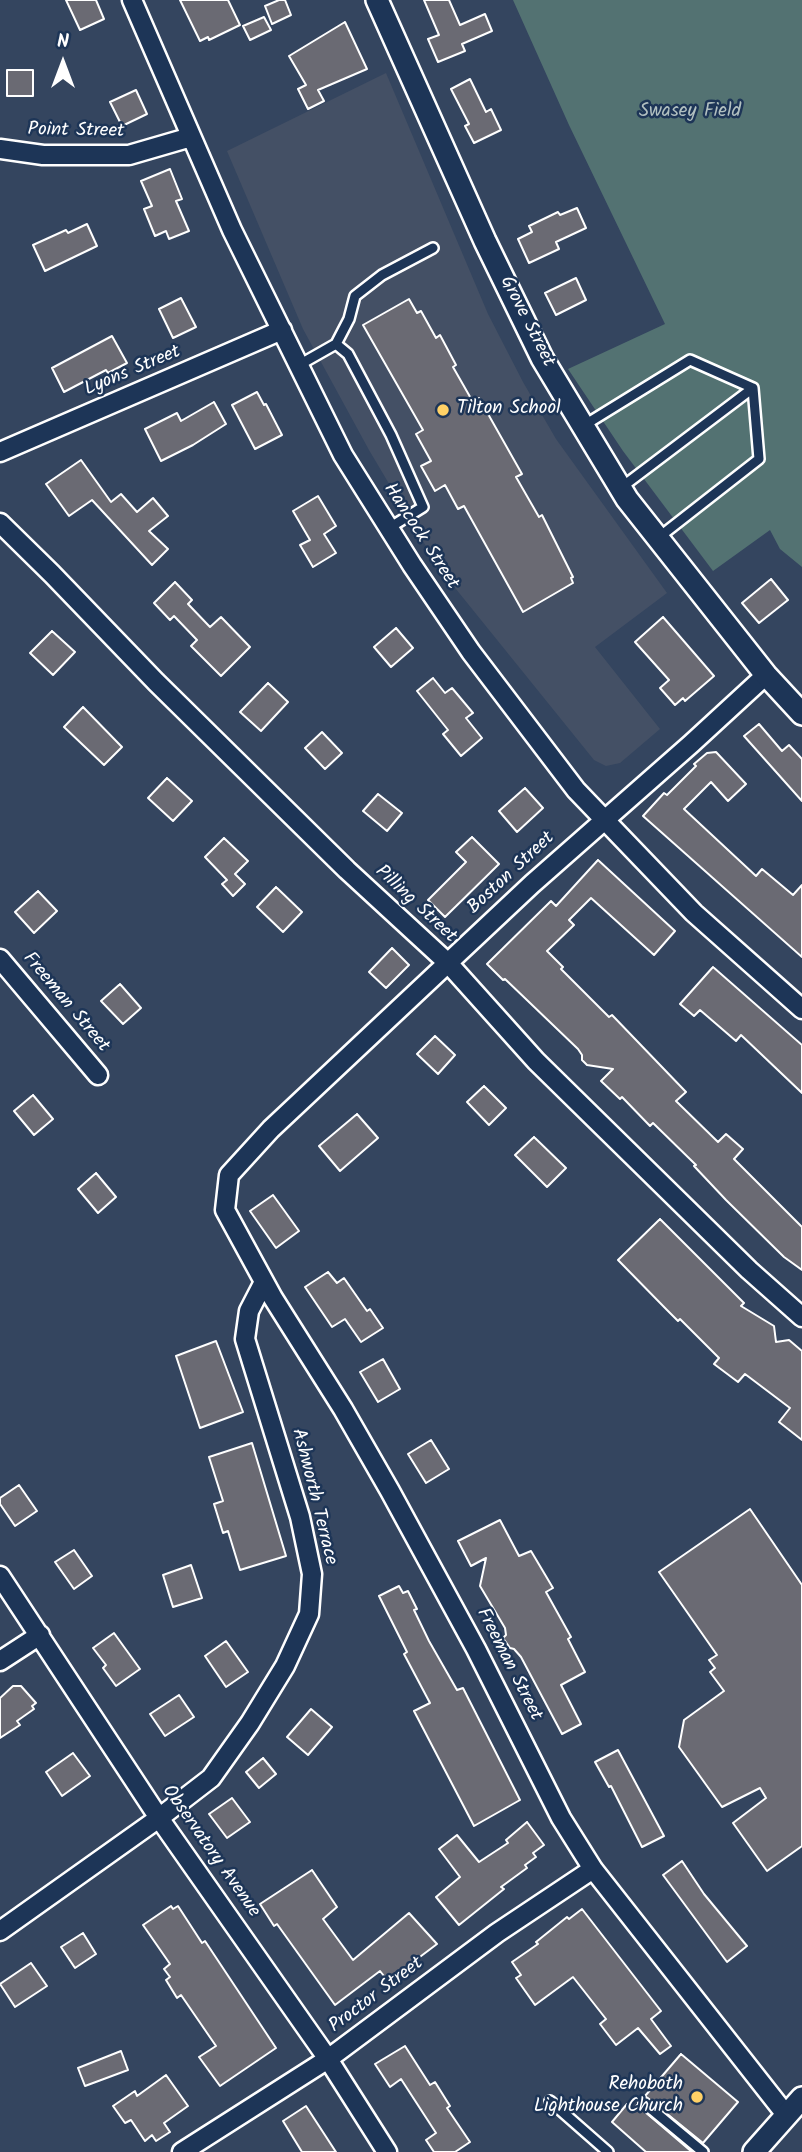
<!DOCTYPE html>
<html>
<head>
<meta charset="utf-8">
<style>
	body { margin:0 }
	#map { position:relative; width:802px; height:2152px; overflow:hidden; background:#34455f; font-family:Kalam,sans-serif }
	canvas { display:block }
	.north { position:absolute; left:28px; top:28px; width:70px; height:70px; -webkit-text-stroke:5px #1d3557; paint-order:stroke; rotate:0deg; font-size:19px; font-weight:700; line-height:28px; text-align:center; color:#fff }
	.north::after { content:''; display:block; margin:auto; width:24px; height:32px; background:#fff; clip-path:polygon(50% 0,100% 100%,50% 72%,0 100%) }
</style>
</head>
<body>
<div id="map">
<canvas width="802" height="2152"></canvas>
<div class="north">N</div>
</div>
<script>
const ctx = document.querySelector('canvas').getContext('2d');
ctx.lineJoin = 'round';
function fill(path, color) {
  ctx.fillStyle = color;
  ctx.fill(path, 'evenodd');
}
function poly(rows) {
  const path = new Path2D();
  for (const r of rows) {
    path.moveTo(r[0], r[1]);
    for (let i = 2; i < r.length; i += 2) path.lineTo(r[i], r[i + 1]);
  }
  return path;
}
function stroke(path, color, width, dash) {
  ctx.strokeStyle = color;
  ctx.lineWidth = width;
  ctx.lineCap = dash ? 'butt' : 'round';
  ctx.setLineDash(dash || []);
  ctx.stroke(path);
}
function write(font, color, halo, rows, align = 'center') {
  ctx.font = font + ' Kalam,sans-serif';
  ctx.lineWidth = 5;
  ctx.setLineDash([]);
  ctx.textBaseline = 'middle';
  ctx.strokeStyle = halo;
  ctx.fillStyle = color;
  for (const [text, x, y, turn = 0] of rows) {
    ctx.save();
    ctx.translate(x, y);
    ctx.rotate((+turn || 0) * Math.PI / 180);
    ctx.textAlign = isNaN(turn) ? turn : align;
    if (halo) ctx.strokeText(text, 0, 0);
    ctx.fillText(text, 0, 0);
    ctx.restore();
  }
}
fill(poly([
	[386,73,488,314,523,382,556,439,667,593,595,647,660,729,620,763,606,766,594,760,439,568,369,450,303,329,227,151]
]), '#445065');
fill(poly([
	[513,0,802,0,802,567,780,549,770,530,713,571,623,451,568,369,665,324,569,125]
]), '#537272');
const building = poly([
	[66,0,96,0,104,19,80,30,66,0],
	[180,0,228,0,240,25,209,40,208,37,200,41,180,0],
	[279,0,285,0,291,15,272,24,265,6,279,0],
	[424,0,449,0,460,25,485,14,492,31,462,44,465,51,438,62,428,39,439,35,424,0],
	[264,17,271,30,250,40,243,26,264,17],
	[345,22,367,69,318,90,324,101,308,109,298,89,306,85,289,56,345,22],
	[7,70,33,70,33,96,7,96,7,70],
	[470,79,486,112,491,109,501,130,474,143,465,126,469,124,451,89,470,79],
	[136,90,147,114,122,126,110,102,136,90],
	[170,169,182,199,176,201,189,231,169,239,166,231,155,236,144,209,152,206,141,181,170,169],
	[577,208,586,228,556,242,559,249,529,263,518,239,532,232,529,226,558,212,560,215,577,208],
	[87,224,97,246,45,271,33,245,66,230,68,233,87,224],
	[576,278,586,300,556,315,545,293,576,278],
	[181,298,196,327,173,338,159,309,181,298],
	[409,299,417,313,421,311,436,338,440,335,456,365,453,367,473,402,479,398,522,474,516,477,539,517,542,515,573,577,571,578,573,583,523,612,464,506,458,509,445,485,435,491,421,466,431,461,416,434,423,430,363,325,409,299],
	[112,336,127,363,108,373,106,370,64,392,52,368,112,336],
	[257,392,264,405,266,404,282,435,255,449,232,405,257,392],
	[214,402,226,424,193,445,161,461,145,429,177,413,181,421,214,402],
	[81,460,111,502,121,494,137,512,153,498,168,516,149,531,168,549,152,565,92,500,69,516,46,484,81,460],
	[318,496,336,526,324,534,336,553,313,567,300,545,310,540,293,511,318,496],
	[771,579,788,600,759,623,742,603,771,579],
	[175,582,192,600,188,604,210,627,221,617,250,647,221,676,191,646,197,640,174,616,170,620,154,603,175,582],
	[663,617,714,676,685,701,683,698,675,705,660,688,669,680,635,642,663,617],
	[396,628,413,648,391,667,374,647,396,628],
	[52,631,75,652,53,675,30,653,52,631],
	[433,678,445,693,452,688,473,713,466,718,482,738,461,756,443,734,448,730,417,691,433,678],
	[268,683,288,702,261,731,240,712,268,683],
	[83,707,122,747,104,765,64,727,83,707],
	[759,724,782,751,789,745,802,759,802,801,744,736,759,724],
	[322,732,342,753,325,769,305,748,322,732],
	[716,752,746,784,728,801,711,782,684,809,756,876,762,869,793,895,802,885,802,957,643,816,664,793,667,795,696,766,694,764,707,753,716,752],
	[167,778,192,801,173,821,148,798,167,778],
	[525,788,543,808,517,832,499,811,525,788],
	[378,794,402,813,387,831,363,811,378,794],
	[472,837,499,864,445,917,428,900,466,862,456,852,472,837],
	[224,838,248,861,235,874,245,884,233,896,222,884,227,880,205,857,224,838],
	[598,860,675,931,654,955,591,898,569,920,574,925,547,951,563,967,561,969,609,1017,612,1015,686,1092,676,1101,718,1142,726,1134,743,1149,734,1159,802,1227,802,1270,784,1257,726,1200,694,1166,696,1165,653,1123,650,1126,622,1097,620,1099,601,1081,613,1069,587,1065,582,1060,582,1055,578,1049,505,979,503,980,487,964,551,901,556,906,598,860],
	[276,887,302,912,283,932,257,907,276,887],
	[38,891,57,911,34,933,15,912,38,891],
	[392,948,409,965,386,988,369,972,392,948],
	[713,967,802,1045,802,1093,741,1035,736,1041,700,1010,694,1016,680,1004,713,967],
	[120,984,141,1008,123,1024,101,1001,120,984],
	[435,1036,455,1055,438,1074,417,1054,435,1036],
	[484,1086,506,1108,489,1125,467,1102,484,1086],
	[33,1095,53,1119,34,1135,14,1111,33,1095],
	[357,1114,378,1138,340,1171,319,1146,357,1114],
	[534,1137,566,1168,547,1187,515,1155,534,1137],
	[96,1173,116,1197,98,1213,78,1189,96,1173],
	[273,1195,299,1231,276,1248,250,1211,273,1195],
	[660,1219,744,1303,741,1306,774,1326,776,1342,789,1340,802,1351,802,1440,779,1422,790,1408,745,1374,738,1382,714,1364,719,1358,680,1319,678,1321,667,1310,618,1260,660,1219],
	[328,1272,337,1283,344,1278,367,1311,370,1309,383,1328,361,1342,345,1319,332,1327,305,1287,328,1272],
	[216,1341,243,1412,200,1428,176,1356,216,1341],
	[383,1359,400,1389,378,1402,360,1372,383,1359],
	[431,1440,449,1469,426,1483,408,1454,431,1440],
	[252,1443,286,1556,240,1570,228,1531,223,1533,214,1504,223,1501,209,1457,252,1443],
	[19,1485,37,1511,15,1526,0,1504,0,1498,19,1485],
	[750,1509,802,1585,802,1846,767,1871,733,1823,766,1798,760,1788,722,1807,679,1747,684,1720,724,1691,710,1672,715,1668,709,1660,717,1655,659,1572,750,1509],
	[500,1520,519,1556,531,1551,553,1588,546,1592,571,1637,568,1639,585,1672,561,1685,581,1724,562,1734,521,1657,514,1649,510,1648,503,1638,506,1635,505,1628,480,1586,486,1558,471,1566,458,1541,500,1520],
	[74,1550,92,1576,74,1589,55,1562,74,1550],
	[191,1565,202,1598,173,1607,163,1575,191,1565],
	[399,1586,403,1593,408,1591,417,1609,414,1610,429,1641,457,1690,463,1688,520,1800,474,1826,414,1711,430,1703,404,1654,407,1652,379,1596,399,1586],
	[114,1633,140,1669,116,1686,103,1668,106,1665,93,1648,114,1633],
	[226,1641,248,1672,226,1687,205,1656,226,1641],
	[13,1686,21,1686,36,1703,32,1706,34,1709,17,1721,20,1725,0,1738,0,1698,13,1686],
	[179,1695,194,1717,165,1736,150,1714,179,1695],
	[311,1709,332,1727,308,1755,287,1737,311,1709],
	[618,1750,664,1836,642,1847,611,1786,609,1787,595,1762,618,1750],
	[73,1753,90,1776,62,1796,46,1772,73,1753],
	[263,1758,276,1774,259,1788,246,1772,263,1758],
	[232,1798,250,1822,227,1838,209,1814,232,1798],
	[527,1822,544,1845,533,1853,536,1857,525,1865,527,1868,501,1887,504,1889,459,1925,436,1897,460,1877,439,1849,457,1835,479,1862,508,1843,506,1840,527,1822],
	[682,1861,704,1894,747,1946,727,1962,663,1875,682,1861],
	[312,1870,337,1907,323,1919,353,1960,409,1913,437,1944,388,1981,380,1971,335,2005,277,1924,274,1926,260,1904,312,1870],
	[171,1906,173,1909,178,1906,202,1943,205,1941,276,2048,220,2086,199,2057,216,2046,181,1995,177,1998,166,1980,170,1977,164,1969,170,1964,143,1925,171,1906],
	[582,1909,661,2011,651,2019,671,2046,660,2054,638,2028,616,2045,600,2024,606,2019,573,1977,535,2005,516,1978,521,1975,512,1962,538,1944,536,1942,567,1917,569,1919,582,1909],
	[83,1933,96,1954,75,1968,61,1947,83,1933],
	[31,1963,47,1986,15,2007,0,1984,31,1963],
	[405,2046,430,2085,435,2082,450,2106,447,2108,470,2142,455,2152,434,2152,426,2140,436,2133,401,2079,390,2087,375,2064,405,2046],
	[121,2051,128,2070,85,2086,78,2068,121,2051],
	[681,2054,738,2102,703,2143,645,2096,681,2054],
	[166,2075,188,2106,164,2123,170,2132,156,2141,152,2135,145,2141,131,2120,125,2123,113,2106,135,2091,137,2096,166,2075],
	[627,2104,634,2109,637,2105,692,2152,646,2152,612,2122,627,2104],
	[306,2106,336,2152,302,2152,283,2121,306,2106]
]);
fill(building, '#6a6a73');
stroke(building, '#fff', 2);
const service = poly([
	[336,344,349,319,355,296,382,275,433,248],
	[299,365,336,344,348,354,391,435,423,507,389,528],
	[583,426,690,360,753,388,759,459,658,538],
	[622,487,753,388],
	[550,2101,608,2152],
	[644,2103,703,2152]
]);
const minor = poly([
	[132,0,232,230,343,455,412,565,471,652,576,790,694,913,802,1009],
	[0,149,43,155,129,155,191,137],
	[0,452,282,330],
	[0,523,52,574,156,682,347,870,448,963,536,1061,749,1270,802,1317],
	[766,675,691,744,532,884,271,1129,229,1175,225,1210,273,1298,343,1409,390,1491,476,1649,561,1818,593,1869,787,2116],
	[0,959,98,1075],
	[0,1576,159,1818,328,2059,387,2152],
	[0,1661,40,1635],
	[0,1931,159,1818,211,1778,250,1723,285,1666,309,1614,312,1574,300,1517,245,1339,249,1311,264,1282],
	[182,2152,328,2059,497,1933,593,1869]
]);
const tertiary = poly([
	[377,0,485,241,542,358,627,499,766,675,802,714],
	[754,2152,802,2098]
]);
stroke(service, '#fff', 14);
stroke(minor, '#fff', 23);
stroke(tertiary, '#fff', 26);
stroke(service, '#1d3557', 9);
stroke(minor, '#1d3557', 18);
stroke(tertiary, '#1d3557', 21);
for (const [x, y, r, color] of [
	[443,410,7,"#ffd166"],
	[697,2097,7,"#ffd166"]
]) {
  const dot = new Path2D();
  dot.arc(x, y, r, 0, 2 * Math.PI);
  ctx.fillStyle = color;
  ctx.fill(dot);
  stroke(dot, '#1d3557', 2.5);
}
write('19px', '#b2c0c0', '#1d3557', [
	["Swasey Field",690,113]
]);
write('19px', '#fff', '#1d3557', [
	["Point Street",76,132,1],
	["Grove Street",526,322,63],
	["Lyons Street",133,372,-23],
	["Hancock Street",420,537,57],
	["Boston Street",512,874,-43],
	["Pilling Street",415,905,43],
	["Freeman Street",65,1003,50],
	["Ashworth Terrace",313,1497,76],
	["Freeman Street",508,1665,63],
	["Observatory Avenue",210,1852,55],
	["Proctor Street",377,1996,-37]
]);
write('19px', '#fff', '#1d3557', [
	["Tilton School",457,410],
	["Rehoboth",683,2086,"right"],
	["Lighthouse Church",683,2108,"right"]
], 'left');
</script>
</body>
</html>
